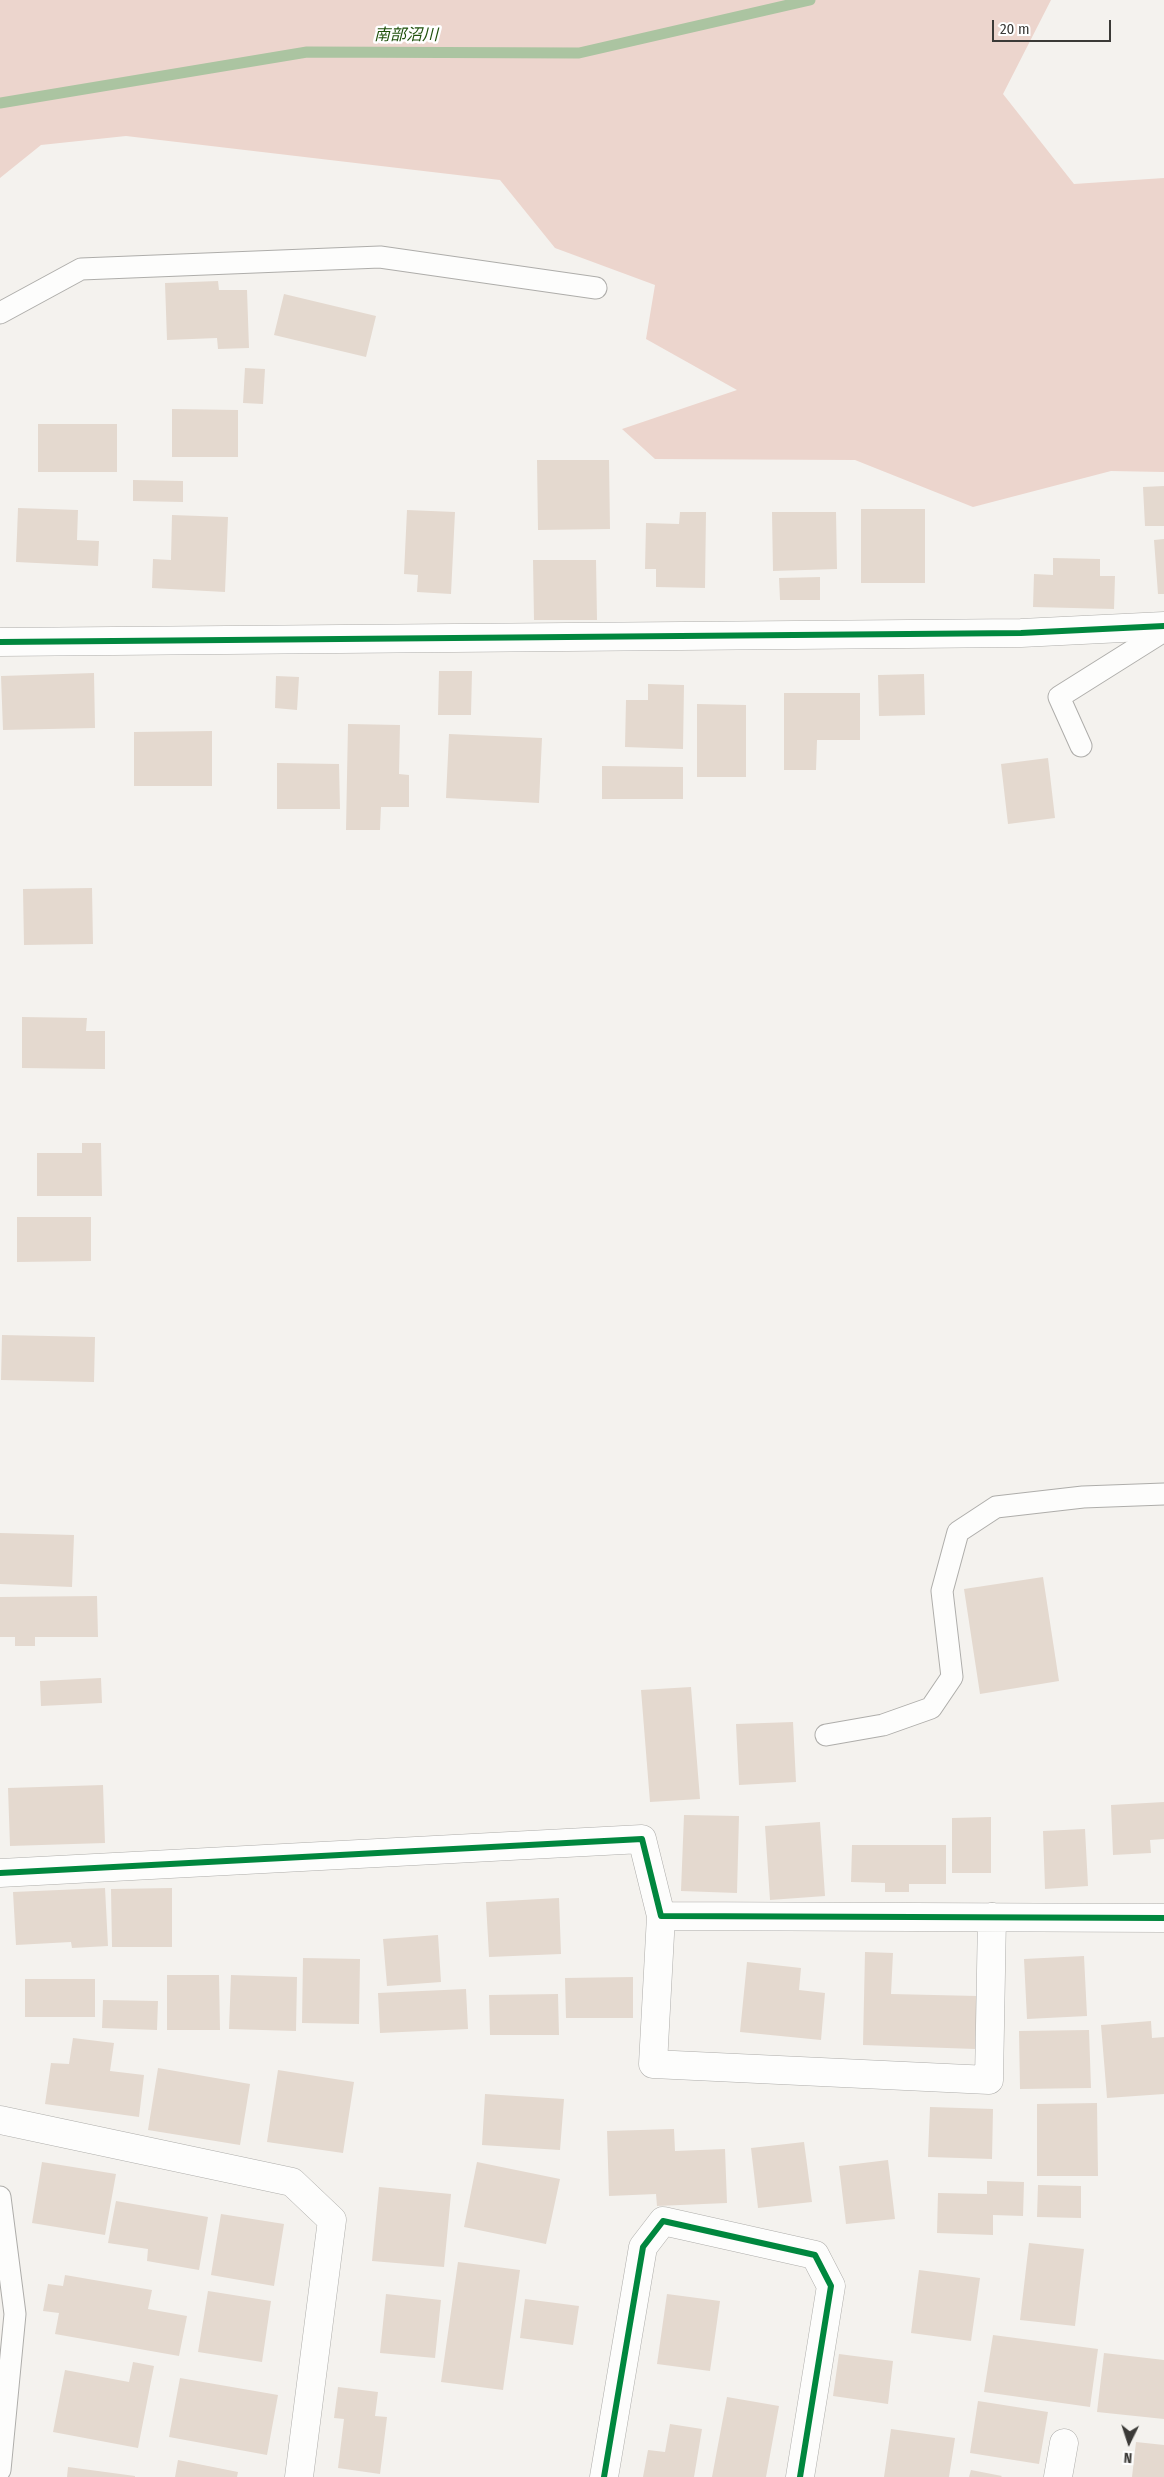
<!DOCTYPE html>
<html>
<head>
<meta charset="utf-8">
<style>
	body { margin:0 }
	#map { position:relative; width:1164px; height:2477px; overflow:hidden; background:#f4f2ee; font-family:"Fira Sans Condensed",sans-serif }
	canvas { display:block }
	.north { position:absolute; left:1104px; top:2417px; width:50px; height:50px; -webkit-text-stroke:4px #fff; paint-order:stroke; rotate:184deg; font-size:14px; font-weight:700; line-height:20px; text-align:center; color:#3b3a37 }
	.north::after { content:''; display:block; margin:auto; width:18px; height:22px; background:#3b3a37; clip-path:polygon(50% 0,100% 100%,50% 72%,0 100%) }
	.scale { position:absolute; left:992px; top:20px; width:119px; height:22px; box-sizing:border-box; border:2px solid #3b3a37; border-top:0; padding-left:6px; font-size:15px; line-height:18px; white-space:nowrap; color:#3b3a37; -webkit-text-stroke:4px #fff; paint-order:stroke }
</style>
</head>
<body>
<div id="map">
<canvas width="1164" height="2477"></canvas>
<div class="north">N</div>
<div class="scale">20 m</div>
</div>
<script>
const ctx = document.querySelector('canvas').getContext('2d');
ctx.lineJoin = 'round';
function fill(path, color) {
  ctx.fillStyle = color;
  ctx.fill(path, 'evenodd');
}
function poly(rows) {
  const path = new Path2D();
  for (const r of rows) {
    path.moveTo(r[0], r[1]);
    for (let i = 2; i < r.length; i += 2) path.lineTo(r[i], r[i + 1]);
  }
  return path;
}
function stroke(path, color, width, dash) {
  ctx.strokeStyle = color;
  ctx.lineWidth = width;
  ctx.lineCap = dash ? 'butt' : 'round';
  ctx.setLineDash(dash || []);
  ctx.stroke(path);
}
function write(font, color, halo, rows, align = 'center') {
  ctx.font = font + ' "Fira Sans Condensed","Noto Sans JP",sans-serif';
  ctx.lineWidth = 5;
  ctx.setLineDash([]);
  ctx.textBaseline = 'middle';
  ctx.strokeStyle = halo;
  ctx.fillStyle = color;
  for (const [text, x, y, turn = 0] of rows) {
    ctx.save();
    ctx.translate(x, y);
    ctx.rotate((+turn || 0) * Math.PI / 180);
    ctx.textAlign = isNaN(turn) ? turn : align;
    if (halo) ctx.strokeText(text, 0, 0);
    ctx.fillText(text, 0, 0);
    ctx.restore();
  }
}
fill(poly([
	[0,0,1051,0,1003,94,1074,184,1164,178,1164,472,1111,471,973,507,855,460,655,459,622,429,737,390,646,339,655,285,555,248,500,180,126,136,41,145,0,178]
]), '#ecd5cd');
stroke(poly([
	[0,103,307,52,579,53,810,0]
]), '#abc4a1', 11);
fill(poly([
	[218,281,219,290,247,290,249,348,218,349,217,338,167,340,165,283],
	[284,294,376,316,366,357,274,335],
	[245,368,265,369,263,404,243,403],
	[172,409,238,410,238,457,172,457],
	[38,424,117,424,117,472,38,472],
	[537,460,609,460,610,529,538,530],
	[133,480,183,481,183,502,133,501],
	[1164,486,1164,526,1145,526,1143,487],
	[18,508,78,510,77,540,99,541,98,566,16,562],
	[861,509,925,509,925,583,861,583],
	[407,510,455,512,451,594,417,592,418,575,404,574],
	[680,512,706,512,705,588,656,587,656,569,645,569,646,523,679,524],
	[772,512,836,512,837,569,773,571],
	[172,515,228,517,225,592,152,588,153,559,171,560],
	[1164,539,1164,594,1158,594,1154,540],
	[1053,558,1100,559,1100,576,1115,576,1114,609,1033,607,1034,574,1053,575],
	[533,560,596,560,597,620,534,620],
	[820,577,820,600,780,600,779,578],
	[439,671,472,671,471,715,438,715],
	[94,673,95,728,3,730,1,676],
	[924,674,925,715,879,716,878,675],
	[276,676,299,677,297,710,275,708],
	[648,684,684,685,683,749,625,747,626,700,648,700],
	[784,693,860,693,860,740,817,740,816,770,784,770],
	[697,704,746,705,746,777,697,777],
	[348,724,400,725,399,774,409,775,409,807,381,807,380,830,346,830],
	[212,731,212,786,134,786,134,732],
	[449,734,542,738,539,803,446,798],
	[1048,758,1055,818,1008,824,1001,764],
	[277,763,339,764,340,809,277,809],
	[602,766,683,767,683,799,602,799],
	[92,888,93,944,24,945,23,889],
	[22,1017,87,1018,86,1031,105,1031,105,1069,22,1068],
	[82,1143,101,1143,102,1196,37,1196,37,1153,82,1153],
	[17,1217,91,1217,91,1261,17,1262],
	[2,1335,95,1337,94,1382,1,1380],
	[0,1533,74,1535,72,1587,0,1584],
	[1043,1577,1059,1681,980,1694,964,1589],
	[97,1596,98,1637,35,1637,35,1646,15,1646,15,1637,0,1637,0,1597],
	[101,1678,102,1703,41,1706,40,1681],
	[691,1687,700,1799,650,1802,641,1690],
	[793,1722,796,1782,739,1785,736,1724],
	[103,1785,105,1843,10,1846,8,1788],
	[1164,1802,1164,1839,1150,1840,1151,1853,1113,1855,1111,1805],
	[684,1815,739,1816,737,1893,681,1891],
	[991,1817,991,1873,952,1873,952,1818],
	[820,1822,825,1896,770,1900,765,1826],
	[1085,1829,1088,1886,1045,1889,1043,1831],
	[852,1845,946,1845,946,1884,909,1884,909,1892,885,1892,885,1883,851,1882],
	[105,1888,108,1946,72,1948,71,1942,16,1945,13,1892],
	[172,1888,172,1947,112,1947,111,1889],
	[559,1898,561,1954,489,1957,486,1902],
	[438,1935,441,1982,387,1986,383,1939],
	[865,1952,893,1953,891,1994,977,1996,975,2049,863,2045],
	[1084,1956,1087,2016,1027,2019,1024,1959],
	[303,1958,360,1959,359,2024,302,2023],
	[747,1962,801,1968,799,1990,825,1993,821,2040,740,2032],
	[167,1975,219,1975,220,2030,167,2030],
	[231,1975,297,1977,296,2031,229,2029],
	[633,1977,633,2018,566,2018,565,1978],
	[25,1979,95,1979,95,2017,25,2017],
	[466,1989,468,2029,380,2033,378,1993],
	[558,1994,559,2035,490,2035,489,1995],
	[103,2000,158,2001,157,2030,102,2028],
	[1151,2021,1152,2038,1164,2037,1164,2094,1107,2098,1101,2025],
	[1089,2030,1091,2088,1020,2089,1019,2031],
	[73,2038,114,2043,110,2071,144,2075,139,2117,45,2104,51,2063,69,2064],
	[158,2068,250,2084,240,2145,148,2130],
	[278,2070,354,2082,343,2153,267,2142],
	[485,2094,564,2099,560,2150,482,2145],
	[1097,2103,1098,2176,1037,2176,1037,2104],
	[930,2107,993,2109,992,2159,928,2157],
	[674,2129,675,2151,725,2149,727,2203,657,2206,656,2194,609,2196,607,2131],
	[804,2142,812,2202,758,2208,751,2148],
	[888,2160,895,2219,846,2224,839,2166],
	[42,2162,116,2174,105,2235,32,2223],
	[477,2162,560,2179,546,2244,464,2227],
	[987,2181,1024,2182,1023,2216,993,2215,993,2235,937,2233,938,2193,987,2194],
	[1038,2185,1081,2186,1081,2218,1037,2217],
	[379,2187,451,2194,444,2267,372,2261],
	[116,2201,208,2217,199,2270,147,2261,148,2249,108,2243],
	[221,2214,284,2224,274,2286,211,2275],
	[1029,2243,1084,2249,1075,2326,1020,2320],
	[458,2262,520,2270,503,2390,441,2382],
	[919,2270,980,2278,971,2341,911,2333],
	[65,2275,152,2290,148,2309,187,2316,179,2356,55,2334,59,2313,43,2311,48,2284,63,2286],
	[208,2291,271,2301,262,2362,198,2352],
	[386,2294,441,2300,435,2358,380,2353],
	[667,2294,720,2301,710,2371,657,2364],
	[525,2299,579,2306,573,2345,520,2338],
	[993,2335,1098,2349,1090,2407,984,2392],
	[1104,2353,1164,2360,1164,2419,1097,2412],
	[839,2354,893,2361,888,2404,833,2396],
	[133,2362,154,2366,138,2448,53,2432,65,2370,129,2382],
	[180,2378,278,2395,267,2455,169,2437],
	[338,2387,378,2392,375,2416,387,2417,380,2474,338,2468,344,2419,334,2418],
	[727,2397,779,2406,766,2477,712,2477],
	[978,2401,1048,2412,1039,2464,970,2453],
	[670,2424,702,2429,694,2477,643,2477,648,2450,665,2452],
	[891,2429,955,2438,949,2477,884,2477],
	[1136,2442,1164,2445,1164,2477,1132,2477],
	[178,2460,238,2472,237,2477,175,2477],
	[68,2467,135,2476,135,2477,67,2477],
	[971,2470,1002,2476,1001,2477,969,2477]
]), '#e4d9cf');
const lane = poly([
	[0,313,81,269,380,257,596,288],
	[1081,746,1059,697,1164,631],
	[826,1735,883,1725,931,1708,952,1677,942,1591,958,1532,996,1507,1083,1497,1164,1494],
	[0,2197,15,2314,0,2470]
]);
const street = poly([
	[0,642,1021,633,1164,626],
	[0,1873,642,1839,661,1916,1164,1918],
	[661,1916,653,2064,989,2080,992,1917],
	[0,2120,292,2182,332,2220,299,2477],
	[604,2477,643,2247,663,2221,815,2255,831,2286,800,2477],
	[1058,2477,1064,2443]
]);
stroke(lane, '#aeadaa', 23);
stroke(street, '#aeadaa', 29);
stroke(lane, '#fdfdfc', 21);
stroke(street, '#fdfdfc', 28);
stroke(poly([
	[0,642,1021,633,1164,626],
	[0,1873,642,1839,661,1916,1164,1918],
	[604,2477,643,2247,663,2221,815,2255,831,2286,800,2477]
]), '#00873e', 6);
write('italic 16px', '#1f500b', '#fff', [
	["南部沼川",406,36]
]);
</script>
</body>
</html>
